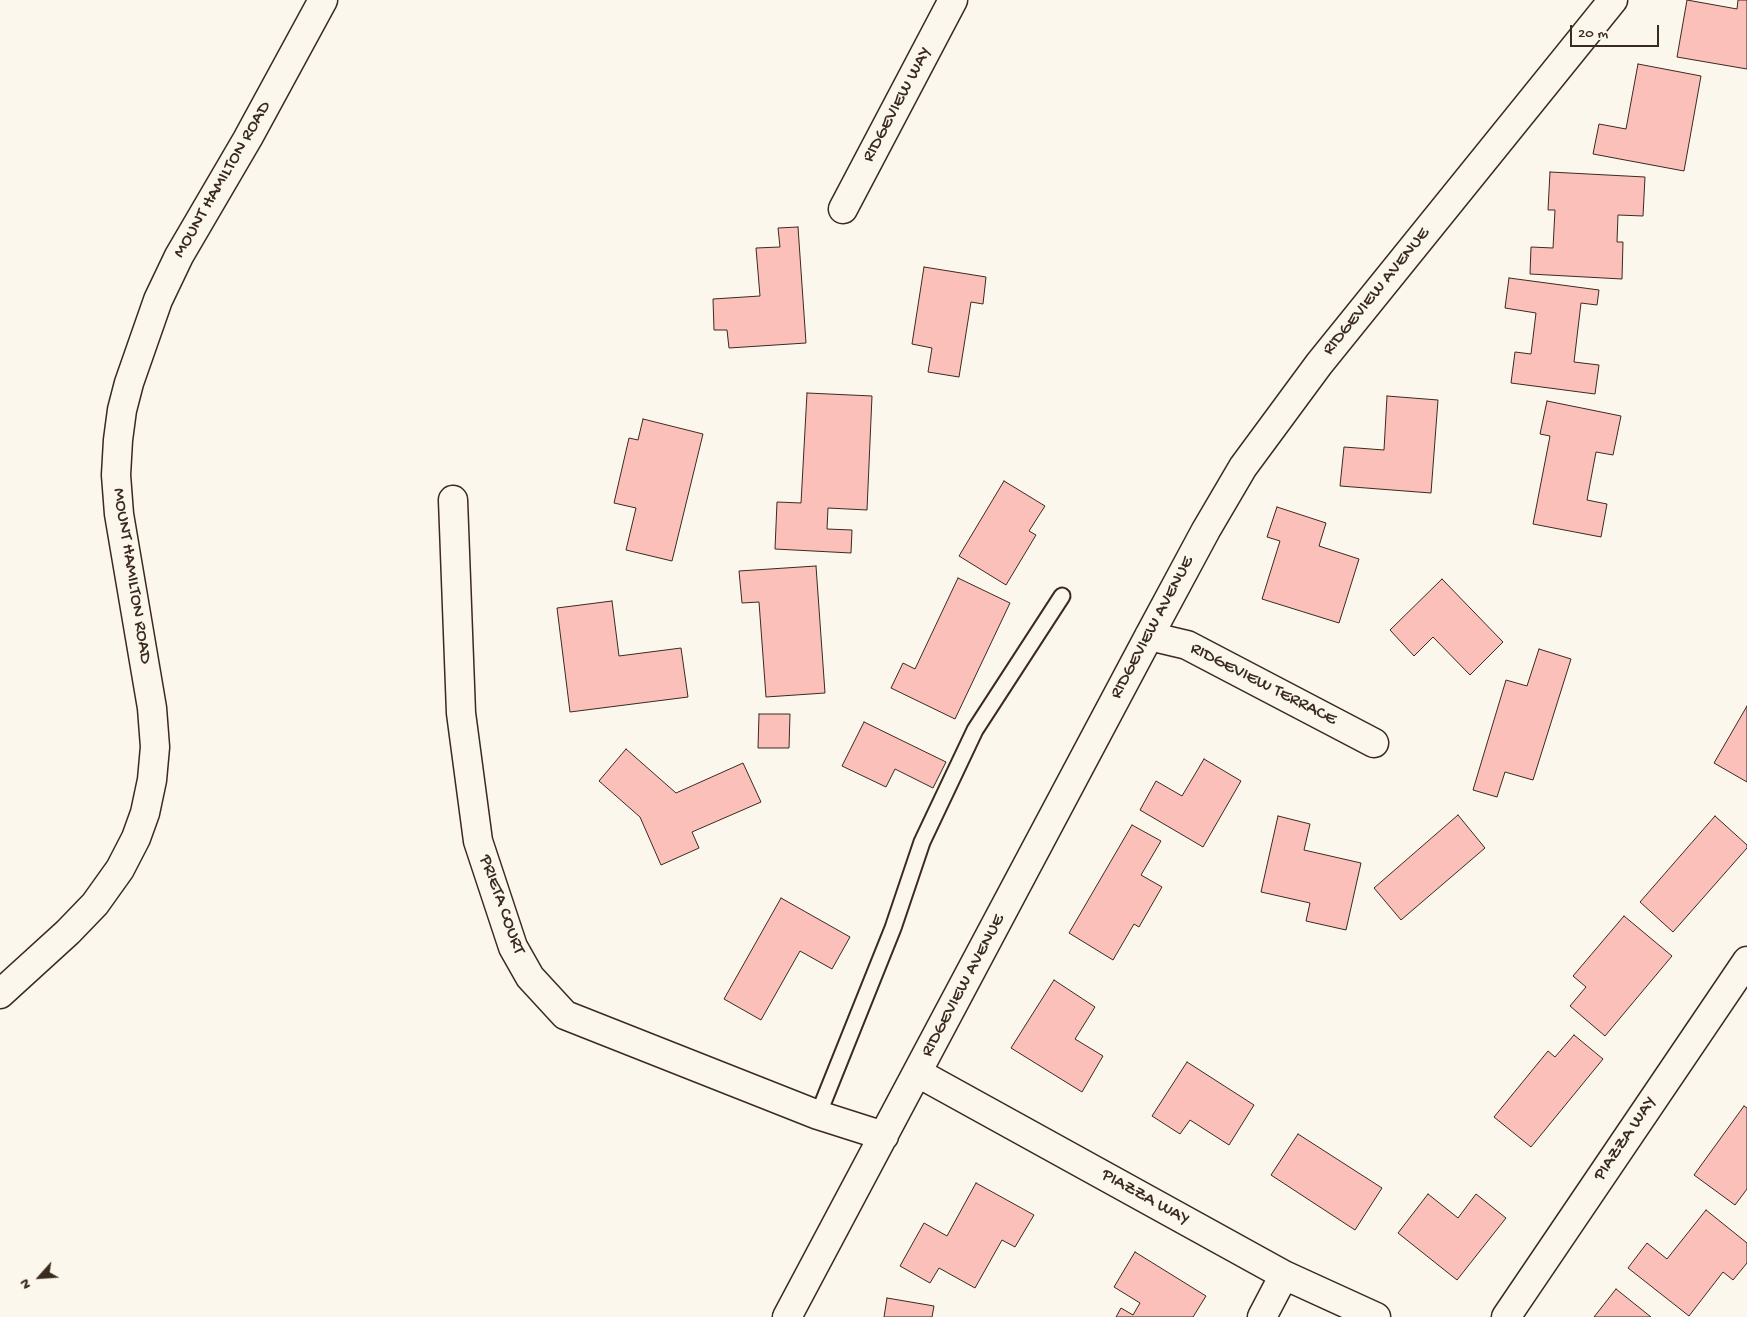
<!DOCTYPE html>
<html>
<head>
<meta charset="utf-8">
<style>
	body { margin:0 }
	#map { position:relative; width:1747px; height:1317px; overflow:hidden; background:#fbf7ec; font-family:"Gochi Hand",sans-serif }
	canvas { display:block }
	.north { position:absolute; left:15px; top:1252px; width:50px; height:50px; -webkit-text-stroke:4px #fbf7ec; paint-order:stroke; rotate:244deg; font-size:14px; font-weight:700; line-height:20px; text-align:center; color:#3b2a1e }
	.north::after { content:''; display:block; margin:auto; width:18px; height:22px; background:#3b2a1e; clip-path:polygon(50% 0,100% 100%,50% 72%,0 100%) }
	.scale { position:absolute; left:1570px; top:25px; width:89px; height:22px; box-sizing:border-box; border:2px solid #3b2a1e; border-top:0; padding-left:6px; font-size:15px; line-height:18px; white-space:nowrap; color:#3b2a1e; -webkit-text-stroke:4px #fbf7ec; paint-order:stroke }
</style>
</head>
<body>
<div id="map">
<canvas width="1747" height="1317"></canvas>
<div class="north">N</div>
<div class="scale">20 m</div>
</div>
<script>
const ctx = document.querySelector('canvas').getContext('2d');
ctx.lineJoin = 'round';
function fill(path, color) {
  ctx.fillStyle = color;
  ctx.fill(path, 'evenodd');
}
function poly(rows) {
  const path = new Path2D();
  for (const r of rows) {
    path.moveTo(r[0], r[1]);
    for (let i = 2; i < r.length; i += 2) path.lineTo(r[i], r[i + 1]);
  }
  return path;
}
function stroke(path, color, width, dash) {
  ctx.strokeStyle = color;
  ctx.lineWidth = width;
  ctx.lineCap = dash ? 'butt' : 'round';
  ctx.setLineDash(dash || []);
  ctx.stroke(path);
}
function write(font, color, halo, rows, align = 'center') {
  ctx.font = font + ' "Gochi Hand",sans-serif';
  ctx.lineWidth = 4;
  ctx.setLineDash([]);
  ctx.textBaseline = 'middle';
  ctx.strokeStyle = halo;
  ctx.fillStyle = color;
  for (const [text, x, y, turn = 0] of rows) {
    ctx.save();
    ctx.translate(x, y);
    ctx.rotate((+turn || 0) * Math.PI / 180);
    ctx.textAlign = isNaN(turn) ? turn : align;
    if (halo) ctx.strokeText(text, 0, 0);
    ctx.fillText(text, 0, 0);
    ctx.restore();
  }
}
const building = poly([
	[1687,0,1737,9,1738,0,1747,0,1747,69,1677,57,1687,0],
	[1638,64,1701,76,1684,171,1593,154,1599,124,1626,129,1638,64],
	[1550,172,1645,177,1643,216,1618,215,1617,242,1623,242,1622,279,1530,274,1531,247,1553,248,1555,210,1548,210,1550,172],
	[798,227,806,343,729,348,727,330,714,330,713,299,760,296,756,248,780,247,778,228,798,227],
	[924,267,986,277,983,304,971,302,959,377,928,372,932,348,912,344,924,267],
	[1509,278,1599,290,1597,305,1581,303,1574,362,1599,365,1595,394,1511,383,1515,352,1531,354,1536,313,1505,308,1509,278],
	[807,393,872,396,867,510,828,508,827,529,852,530,851,553,775,549,777,502,801,503,807,393],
	[1387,396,1438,400,1431,493,1340,486,1344,447,1384,450,1387,396],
	[1547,401,1621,416,1613,455,1596,452,1587,500,1607,504,1601,537,1533,524,1550,436,1540,434,1547,401],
	[643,419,703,434,672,561,626,550,636,508,614,503,629,438,638,440,643,419],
	[1004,481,1045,506,1029,531,1036,535,1006,585,959,556,1004,481],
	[1277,507,1326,523,1319,546,1359,559,1339,623,1262,599,1280,541,1267,537,1277,507],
	[816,566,825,693,766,697,759,602,742,603,739,571,816,566],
	[958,578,1010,603,955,719,891,688,903,663,915,669,958,578],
	[1442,579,1503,642,1470,675,1433,637,1414,656,1390,630,1442,579],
	[612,601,619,656,681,648,688,697,570,712,557,608,612,601],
	[1539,649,1571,659,1533,780,1505,772,1497,797,1473,790,1506,680,1527,686,1539,649],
	[1747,706,1747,782,1714,763,1747,706],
	[759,714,790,714,789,748,758,748,759,714],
	[864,722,946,762,933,788,895,769,886,787,842,766,864,722],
	[626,749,676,793,743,763,761,802,692,832,699,848,661,865,640,817,599,781,626,749],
	[1204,759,1241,781,1203,847,1140,810,1156,781,1182,796,1204,759],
	[1458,815,1485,848,1401,920,1374,888,1458,815],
	[1278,816,1310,824,1304,850,1361,863,1346,930,1306,921,1310,903,1261,892,1278,816],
	[1715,816,1747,845,1747,848,1673,932,1640,902,1715,816],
	[1132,825,1161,841,1141,875,1162,887,1139,927,1134,924,1113,960,1069,933,1132,825],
	[781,898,850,937,832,969,800,951,761,1020,724,999,781,898],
	[1624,916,1672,956,1605,1036,1570,1006,1586,987,1573,976,1624,916],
	[1054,980,1095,1007,1075,1039,1103,1056,1082,1092,1011,1048,1054,980],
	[1574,1035,1603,1059,1531,1147,1494,1117,1548,1051,1555,1057,1574,1035],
	[1187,1062,1254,1105,1229,1145,1190,1120,1180,1134,1152,1116,1187,1062],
	[1744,1106,1747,1108,1747,1189,1735,1205,1694,1175,1744,1106],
	[1298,1134,1382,1188,1355,1230,1271,1175,1298,1134],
	[976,1183,1034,1215,1015,1247,1002,1240,975,1288,939,1268,930,1283,900,1266,924,1223,947,1236,976,1183],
	[1428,1194,1458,1218,1476,1194,1506,1218,1457,1280,1398,1233,1428,1194],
	[1706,1210,1747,1243,1747,1263,1733,1280,1723,1272,1689,1316,1628,1268,1647,1243,1667,1259,1706,1210],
	[1135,1252,1206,1296,1193,1317,1116,1317,1121,1308,1133,1315,1140,1303,1114,1287,1135,1252],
	[1616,1289,1651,1317,1594,1317,1616,1289],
	[887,1298,934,1306,932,1317,884,1317,887,1298]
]);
fill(building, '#fcc0ba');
stroke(building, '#3b2a1e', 1);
const service = poly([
	[818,1115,893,928,922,842,975,730,1062,596]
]);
const minor = poly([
	[843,209,953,0],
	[453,500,461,713,478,841,513,947,530,977,565,1015,818,1115,884,1136],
	[1149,636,1187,645,1374,743],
	[918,1073,1284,1275,1376,1317],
	[787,1317,1149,636,1206,530,1243,467,1319,364,1613,0],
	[1262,1317,1284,1275],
	[1506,1317,1747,961]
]);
const secondary = poly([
	[0,994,68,932,95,904,120,869,136,838,145,813,152,780,155,747,152,708,119,514,116,475,118,440,122,410,129,383,158,300,179,256,248,138,323,0]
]);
stroke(service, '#3b2a1e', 19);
stroke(minor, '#3b2a1e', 31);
stroke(secondary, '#3b2a1e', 31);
stroke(service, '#fbf7ec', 15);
stroke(minor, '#fbf7ec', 28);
stroke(secondary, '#fbf7ec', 28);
write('18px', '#3b2a1e', '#fbf7ec', [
	["RIDGEVIEW WAY",898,105,-62],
	["MOUNT HAMILTON ROAD",223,180,-60],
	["RIDGEVIEW AVENUE",1377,292,-51],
	["MOUNT HAMILTON ROAD",131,576,81],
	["RIDGEVIEW AVENUE",1153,628,-62],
	["RIDGEVIEW TERRACE",1263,685,27],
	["PRIETA COURT",501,905,70],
	["RIDGEVIEW AVENUE",964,986,-62],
	["PIAZZA WAY",1626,1139,-56],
	["PIAZZA WAY",1145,1198,29]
]);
</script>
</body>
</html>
